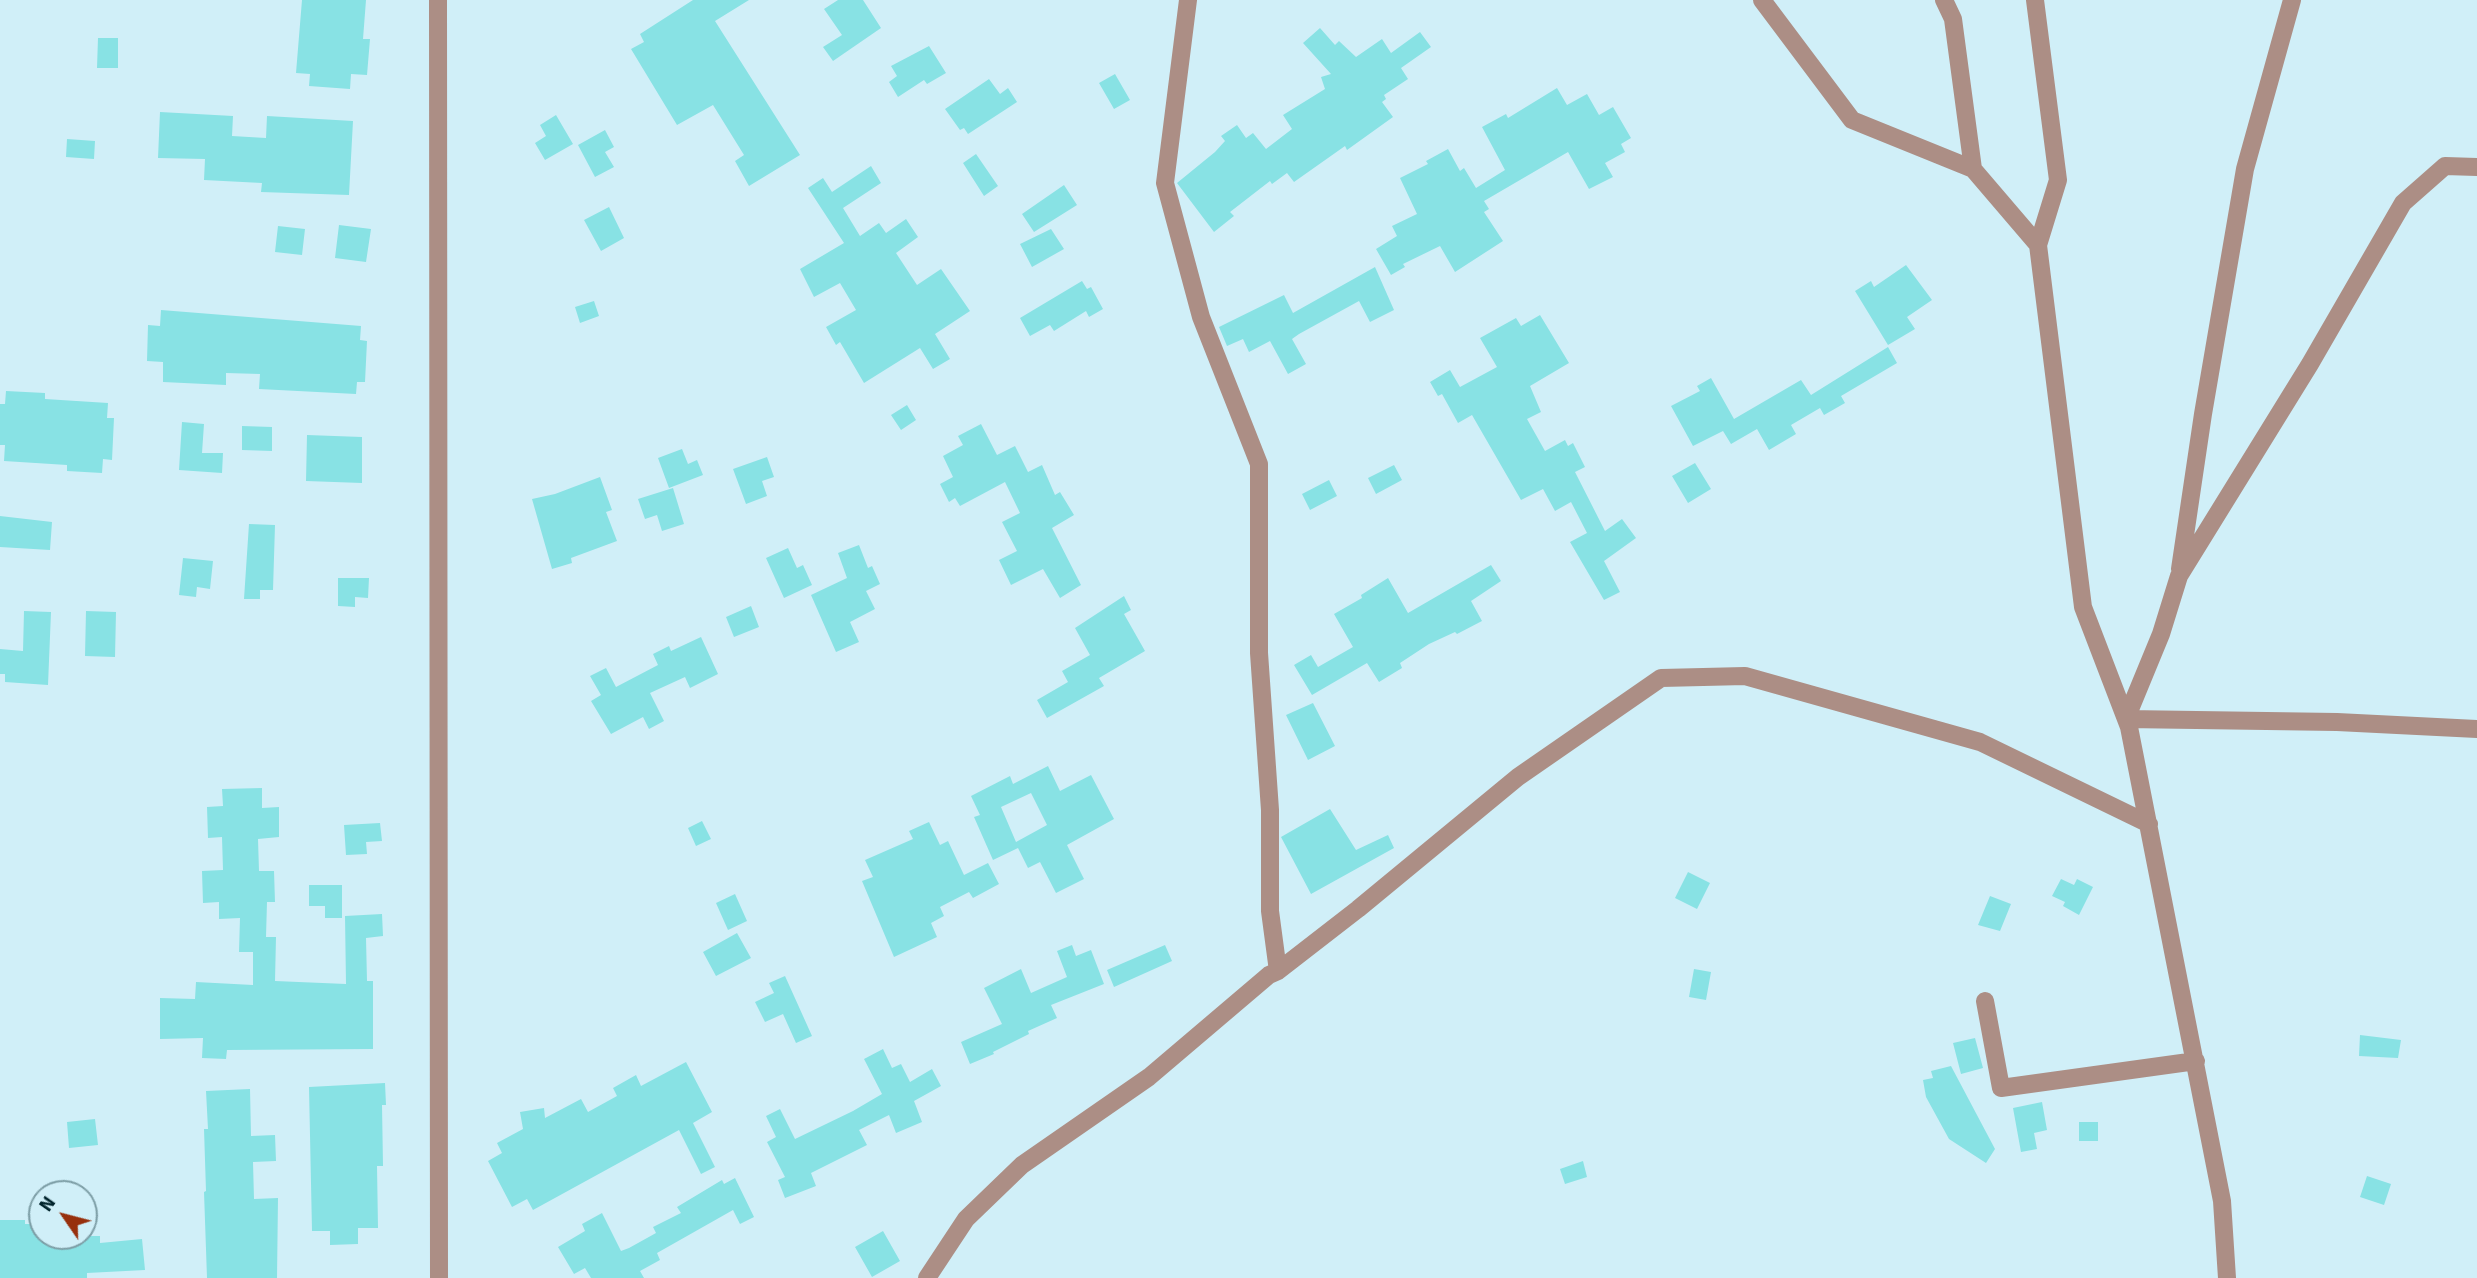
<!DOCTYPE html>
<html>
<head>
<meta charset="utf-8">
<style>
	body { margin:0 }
	#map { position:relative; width:2477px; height:1278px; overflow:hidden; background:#d0eff8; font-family:Signika,sans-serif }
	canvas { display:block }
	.north { position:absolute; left:28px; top:1180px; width:70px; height:70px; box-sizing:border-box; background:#d0eff8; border:2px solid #7d9ea6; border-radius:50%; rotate:305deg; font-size:19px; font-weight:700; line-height:28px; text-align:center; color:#00242c }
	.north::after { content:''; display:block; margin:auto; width:24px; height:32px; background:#97300d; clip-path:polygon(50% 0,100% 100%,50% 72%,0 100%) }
</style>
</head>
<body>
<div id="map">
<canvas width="2477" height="1278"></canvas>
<div class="north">N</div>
</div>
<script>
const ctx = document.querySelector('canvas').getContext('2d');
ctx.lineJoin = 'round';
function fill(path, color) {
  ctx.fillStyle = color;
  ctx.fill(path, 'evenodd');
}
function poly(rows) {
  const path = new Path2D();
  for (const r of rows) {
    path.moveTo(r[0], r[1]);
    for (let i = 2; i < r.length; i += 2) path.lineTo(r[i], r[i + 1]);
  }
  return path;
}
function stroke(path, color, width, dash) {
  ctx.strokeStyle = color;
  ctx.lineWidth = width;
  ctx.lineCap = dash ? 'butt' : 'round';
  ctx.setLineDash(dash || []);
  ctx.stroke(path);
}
fill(poly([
	[302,0,366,0,363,39,370,39,367,75,351,74,350,89,309,86,310,74,296,73],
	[693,0,749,0,715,21,800,155,749,186,735,161,744,155,713,105,677,125,631,49,644,42,640,34],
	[838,0,863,0,881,28,833,61,823,47,842,35,824,9],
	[1320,28,1335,45,1339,41,1356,57,1382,39,1391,53,1420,32,1431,47,1401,68,1408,79,1384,95,1386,99,1382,102,1393,117,1347,150,1345,146,1294,182,1287,173,1272,184,1270,181,1230,212,1234,216,1214,232,1177,183,1215,152,1225,141,1221,136,1237,125,1246,138,1253,133,1266,149,1292,129,1283,115,1325,89,1321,77,1331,74,1303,43],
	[98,38,118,38,118,68,97,68],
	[929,46,946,73,927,84,924,80,898,97,889,82,897,76,891,66],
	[1115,74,1130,100,1114,109,1099,83],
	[989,79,1000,94,1008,88,1017,102,968,134,964,128,960,130,945,109],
	[1557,88,1567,105,1587,94,1599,115,1613,107,1631,138,1621,144,1625,152,1605,163,1613,177,1589,189,1568,152,1484,201,1489,209,1484,212,1503,241,1455,272,1440,246,1403,264,1405,267,1391,275,1376,249,1397,236,1392,226,1417,214,1400,178,1428,164,1426,161,1448,149,1460,171,1464,168,1476,188,1505,170,1482,127,1506,114,1508,118],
	[160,112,233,116,232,136,266,138,267,116,353,121,349,195,261,192,262,183,204,180,205,159,158,158],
	[556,115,573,144,545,160,535,143,546,136,540,125],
	[605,130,614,147,605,152,614,167,595,177,578,145],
	[67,139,95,141,94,159,66,157],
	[976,154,998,186,984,196,963,163],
	[871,166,881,183,843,208,860,236,879,223,886,233,906,219,918,237,896,253,917,285,941,269,970,311,935,334,950,359,933,369,920,348,864,383,840,342,836,345,826,327,856,310,840,283,814,297,800,269,844,243,808,188,823,178,832,192],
	[1064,185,1077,205,1034,232,1022,214],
	[609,207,624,238,601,251,584,220],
	[339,225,371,229,366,262,335,258],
	[278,226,305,229,302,255,275,252],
	[1051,229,1064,249,1032,267,1020,244],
	[1906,265,1932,300,1907,317,1915,329,1888,345,1855,291,1871,281,1874,287],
	[1375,267,1394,310,1370,322,1359,301,1299,334,1292,339,1306,364,1288,374,1270,341,1249,352,1243,339,1227,346,1219,327,1284,295,1293,313],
	[1082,281,1087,289,1091,287,1103,309,1089,317,1086,311,1054,331,1050,325,1030,336,1020,318],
	[594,301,599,316,580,323,575,307],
	[161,310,361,326,360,340,367,341,365,382,357,382,356,394,259,389,260,374,226,373,226,385,163,382,163,362,147,361,148,325,160,326],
	[1540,315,1569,363,1530,386,1541,412,1527,419,1545,451,1565,440,1568,446,1573,443,1585,467,1575,472,1605,531,1622,519,1636,538,1604,561,1620,592,1604,600,1570,542,1587,533,1571,502,1555,511,1543,489,1521,500,1472,415,1458,423,1442,394,1438,396,1430,382,1450,370,1460,387,1497,367,1480,338,1516,318,1521,326],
	[1888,347,1897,363,1841,396,1845,403,1824,415,1820,408,1791,425,1796,434,1769,450,1757,429,1731,444,1723,431,1693,446,1671,406,1700,391,1697,386,1711,378,1734,419,1801,380,1811,395],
	[6,391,45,393,45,399,108,403,107,418,114,418,112,460,103,459,102,473,67,471,67,465,4,461,5,445,0,445,0,404,5,404],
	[907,405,916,420,901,430,891,415],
	[182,422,204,424,202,453,223,453,222,473,179,470],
	[981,424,997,455,1015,446,1028,472,1042,465,1055,495,1060,492,1074,515,1052,528,1081,585,1060,598,1043,569,1011,585,999,560,1017,551,1002,522,1020,513,1005,482,960,506,955,498,949,502,940,484,953,477,943,456,963,445,958,436],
	[242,426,272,427,272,451,242,450],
	[307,435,362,437,362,483,306,481],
	[682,449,688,464,697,460,703,475,669,488,658,458],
	[767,457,774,477,762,481,767,496,746,504,733,469],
	[1695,463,1711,489,1688,503,1672,476],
	[1394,465,1402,480,1376,494,1368,478],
	[600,477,612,510,606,512,617,541,571,558,572,563,552,569,532,499,555,494],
	[1329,480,1337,496,1310,510,1302,494],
	[673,488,684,524,662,531,657,515,645,519,638,499],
	[0,516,52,522,50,550,0,547],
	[249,524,275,525,273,590,260,590,260,599,244,599],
	[859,545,868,568,872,566,880,584,866,591,875,609,850,622,859,642,836,652,811,595,847,578,838,553],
	[788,548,797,568,803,565,812,585,784,598,766,558],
	[183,558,213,561,210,589,197,587,196,597,179,595],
	[1491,565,1501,581,1471,601,1482,621,1457,634,1455,632,1429,644,1400,663,1402,668,1379,682,1367,663,1312,695,1294,665,1311,655,1318,667,1353,647,1334,614,1362,598,1361,595,1388,578,1408,613],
	[338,578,369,578,368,598,355,597,355,607,338,606],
	[1124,596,1131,610,1124,614,1145,651,1099,678,1104,686,1047,718,1037,700,1068,682,1062,671,1090,655,1075,628],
	[751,606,759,627,734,637,726,617],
	[24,611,51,612,48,685,5,682,5,674,0,674,0,649,23,651],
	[86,611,116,612,115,657,85,656],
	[701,637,718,674,690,688,685,677,650,693,664,721,649,729,643,717,611,734,591,701,601,695,590,676,606,668,616,687,658,665,653,654,669,646,671,651],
	[1313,703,1335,746,1308,760,1286,715],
	[1048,766,1060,791,1091,775,1114,819,1067,845,1084,879,1056,893,1040,862,1028,868,1018,848,993,860,974,817,980,815,971,796,1010,776,1013,784],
	[1031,793,1047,825,1016,842,1001,807],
	[262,788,262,808,279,807,279,837,258,839,259,871,274,871,275,902,267,902,266,937,276,937,275,981,346,984,345,916,382,914,383,936,366,938,367,981,373,981,373,1049,227,1050,226,1059,202,1058,203,1038,160,1039,160,998,195,999,196,982,253,985,253,952,239,952,240,918,219,919,219,902,203,903,202,871,223,870,222,837,208,838,207,807,223,806,222,789],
	[1330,809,1356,850,1388,835,1394,848,1311,894,1281,837],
	[702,821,711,839,696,846,688,828],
	[929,822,940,845,948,841,964,875,988,863,999,884,973,898,969,892,940,907,944,916,931,923,937,937,894,957,862,881,873,877,865,860,913,839,909,831],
	[380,823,382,841,366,842,367,854,346,855,344,825],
	[1688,872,1710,883,1697,909,1675,898],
	[2061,879,2074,885,2077,879,2093,887,2079,915,2063,906,2065,902,2052,896],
	[309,885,342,885,342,918,325,918,325,906,309,906],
	[735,894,747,921,728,930,716,903],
	[1990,896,2011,904,2000,931,1978,925],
	[737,933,751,958,716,976,703,952],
	[1072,945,1076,956,1091,950,1104,984,1051,1005,1057,1018,1028,1031,1029,1034,993,1052,994,1054,970,1064,961,1042,1002,1024,984,988,1021,969,1031,993,1067,977,1057,951],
	[1165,945,1172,961,1114,987,1107,970],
	[1694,969,1711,972,1706,1000,1689,997],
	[785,976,812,1036,796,1043,783,1014,765,1022,755,1002,774,993,769,983],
	[2360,1035,2401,1040,2398,1058,2359,1056],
	[1975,1038,1983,1068,1961,1074,1953,1043],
	[883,1049,892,1068,901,1064,910,1082,932,1069,941,1086,914,1101,922,1122,896,1133,889,1115,859,1130,867,1145,811,1173,816,1186,785,1198,778,1180,785,1177,767,1142,776,1137,766,1116,780,1109,795,1139,853,1111,882,1094,864,1059],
	[686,1062,712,1112,693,1123,715,1167,701,1174,679,1130,533,1210,527,1199,512,1207,488,1161,502,1153,497,1143,523,1129,520,1112,544,1108,545,1118,581,1099,588,1112,617,1096,613,1088,636,1075,641,1086],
	[1951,1066,1995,1149,1986,1163,1949,1139,1926,1097,1923,1080,1933,1078,1931,1071],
	[385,1083,386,1105,382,1105,383,1166,377,1166,378,1228,358,1228,358,1244,330,1245,330,1231,312,1231,309,1087],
	[250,1089,251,1136,275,1135,276,1161,253,1162,254,1199,278,1198,277,1278,207,1278,204,1192,206,1191,204,1129,208,1129,206,1091],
	[2042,1102,2047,1130,2034,1133,2037,1149,2021,1152,2013,1108],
	[95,1119,98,1145,69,1148,67,1122],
	[2079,1122,2098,1122,2098,1141,2079,1141],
	[1583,1161,1587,1177,1565,1184,1560,1169],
	[2367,1176,2391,1184,2384,1205,2360,1197],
	[735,1178,754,1217,740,1224,733,1210,657,1253,660,1260,640,1271,644,1278,591,1278,585,1268,574,1274,558,1247,585,1231,582,1224,602,1213,621,1251,629,1248,656,1233,653,1227,681,1213,677,1207,722,1180,724,1184],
	[0,1220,25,1220,25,1224,42,1224,42,1236,100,1236,100,1243,142,1239,145,1270,87,1273,87,1278,0,1278],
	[883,1231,900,1261,872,1277,855,1247]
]), '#88e2e4');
stroke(poly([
	[438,0,439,1278],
	[1188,0,1165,183,1201,317,1259,464,1259,653,1270,810,1270,911,1278,971],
	[1762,0,1852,120,1973,169],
	[1944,0,1953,19,1973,169,2038,245,2083,607,2129,727,2222,1201,2227,1278],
	[2035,0,2058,180,2038,245],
	[2477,167,2445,166,2403,203,2310,364,2179,576,2161,634,2126,719,2337,722,2477,729],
	[2180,569,2203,414,2245,169,2292,0],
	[1985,1001,2001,1088,2196,1061],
	[927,1278,966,1219,1022,1165,1149,1077,1269,975,1278,971,1358,909,1518,777,1661,678,1745,676,1980,742,2149,824]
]), '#ac8e85', 18);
</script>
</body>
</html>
